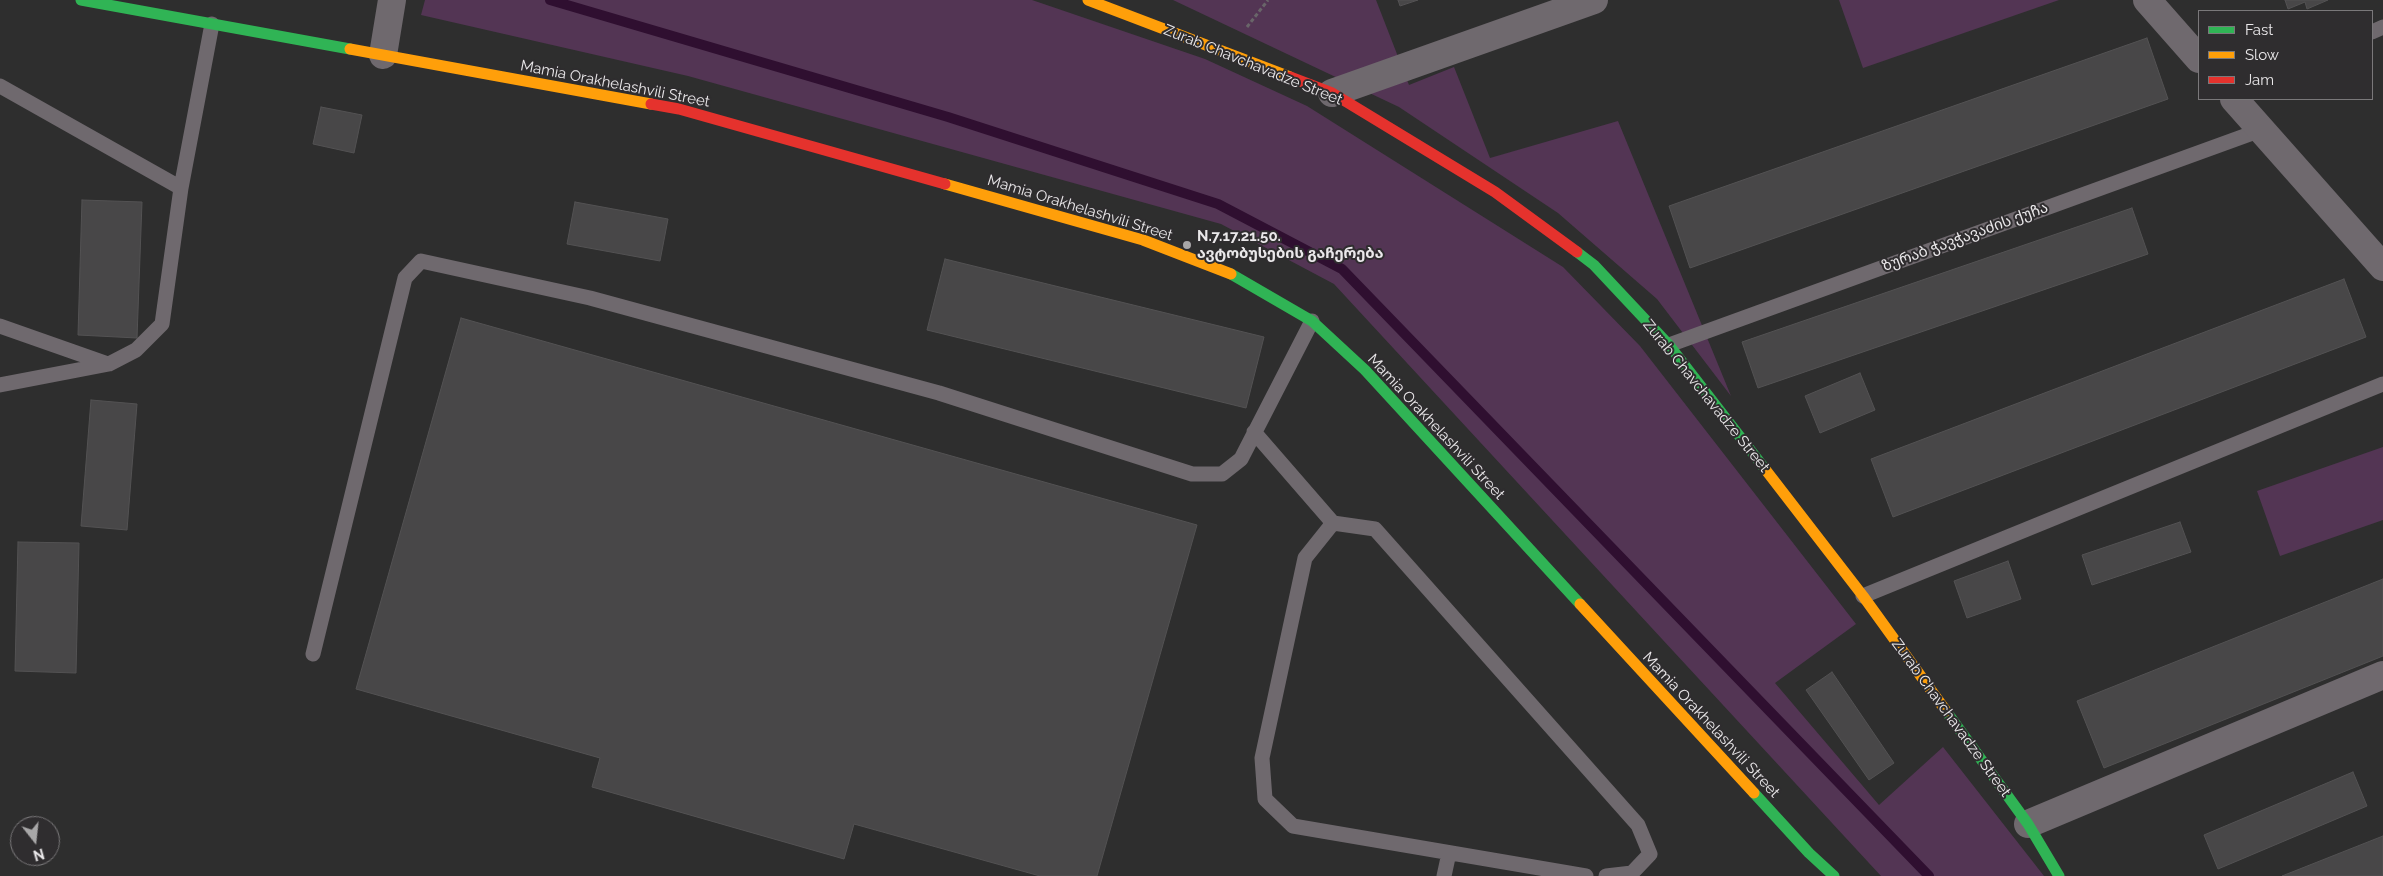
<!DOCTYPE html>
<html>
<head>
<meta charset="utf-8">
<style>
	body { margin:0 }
	#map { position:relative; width:2383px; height:876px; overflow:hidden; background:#2e2e2e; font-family:Raleway,sans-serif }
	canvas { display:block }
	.legend { position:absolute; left:2198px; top:10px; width:175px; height:90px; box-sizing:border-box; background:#2f2d2f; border:1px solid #7a787a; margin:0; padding:6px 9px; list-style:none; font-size:15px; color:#eae8ea }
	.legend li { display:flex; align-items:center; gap:10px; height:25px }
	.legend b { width:25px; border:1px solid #7a787a }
	.north { position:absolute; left:10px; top:816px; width:50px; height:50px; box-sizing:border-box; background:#2f2d2f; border:1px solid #7a787a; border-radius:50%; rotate:164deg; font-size:14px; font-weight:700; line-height:20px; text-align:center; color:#eae8ea }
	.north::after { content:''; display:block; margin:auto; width:18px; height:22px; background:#a8a7a8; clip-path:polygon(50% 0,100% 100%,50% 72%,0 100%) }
</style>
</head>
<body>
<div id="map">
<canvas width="2383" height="876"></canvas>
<ul class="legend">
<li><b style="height:6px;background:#30b455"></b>Fast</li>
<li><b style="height:6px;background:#ff9f0a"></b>Slow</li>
<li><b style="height:6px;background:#e5322d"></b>Jam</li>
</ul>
<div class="north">N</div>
</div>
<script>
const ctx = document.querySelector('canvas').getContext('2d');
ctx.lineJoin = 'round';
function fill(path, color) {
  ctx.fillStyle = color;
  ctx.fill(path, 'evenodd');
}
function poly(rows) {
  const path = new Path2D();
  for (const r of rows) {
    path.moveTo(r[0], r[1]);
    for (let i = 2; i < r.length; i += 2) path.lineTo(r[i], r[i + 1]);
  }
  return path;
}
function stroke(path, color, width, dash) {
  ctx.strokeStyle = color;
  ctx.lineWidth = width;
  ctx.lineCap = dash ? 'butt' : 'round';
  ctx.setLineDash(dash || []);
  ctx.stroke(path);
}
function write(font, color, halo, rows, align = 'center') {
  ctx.font = font + ' Raleway,"Noto Sans Georgian",sans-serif';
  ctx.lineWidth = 4;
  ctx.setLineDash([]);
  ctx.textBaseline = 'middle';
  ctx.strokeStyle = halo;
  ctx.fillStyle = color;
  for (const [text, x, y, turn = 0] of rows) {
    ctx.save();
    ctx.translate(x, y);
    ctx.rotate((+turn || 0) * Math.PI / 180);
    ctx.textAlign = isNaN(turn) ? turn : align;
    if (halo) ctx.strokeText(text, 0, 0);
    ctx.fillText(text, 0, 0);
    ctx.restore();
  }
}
fill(poly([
	[425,0,1032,0,1205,59,1307,106,1563,267,1640,346,1856,624,1775,683,1879,805,1943,747,2044,876,1881,876,1334,284,1221,224,688,76,421,15],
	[1173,0,1376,0,1409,85,1454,67,1490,158,1618,121,1731,396,1657,299,1558,213,1399,107],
	[1839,0,2059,0,1863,68],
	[2383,447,2383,520,2280,556,2257,491]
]), '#533554');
stroke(poly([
	[550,0,948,117,1218,204,1342,269,1929,876]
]), '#2f0f30', 10);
const building = poly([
	[1398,0,1418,0,1400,6,1398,0],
	[2285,0,2328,0,2307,9,2305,2,2288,9,2285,0],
	[2147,38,2168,99,1690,268,1669,206,2147,38],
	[321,107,362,115,354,153,313,144,321,107],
	[82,200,142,202,137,338,78,335,82,200],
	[575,202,668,219,660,261,567,244,575,202],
	[2132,208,2148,254,1758,388,1742,342,2132,208],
	[945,259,1264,337,1246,408,927,330,945,259],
	[2344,279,2366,337,1893,517,1871,459,2344,279],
	[461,318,1197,525,1097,876,1040,876,854,824,844,859,592,787,600,758,356,689,461,318],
	[1860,373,1875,410,1820,433,1805,396,1860,373],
	[91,400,137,404,127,530,81,526,91,400],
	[2180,522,2191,552,2092,585,2082,555,2180,522],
	[18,542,79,543,76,673,15,671,18,542],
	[2008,561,2021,599,1967,618,1954,581,2008,561],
	[2383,579,2383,656,2104,768,2077,701,2383,579],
	[1832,672,1894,763,1869,780,1806,690,1832,672],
	[2353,772,2367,806,2218,869,2204,835,2353,772],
	[2383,836,2383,876,2282,876,2383,836]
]);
fill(building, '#484748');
stroke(building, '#535253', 1);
stroke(poly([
	[1247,27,1268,0]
]), '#696569', 3, [4, 2.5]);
stroke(poly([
	[2372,32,2383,27],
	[0,86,181,188],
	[0,326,108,364],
	[1669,345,2261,130],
	[0,385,109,364,136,350,162,324,181,188,212,24],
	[1254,432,1333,523],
	[1863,596,2383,384],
	[313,654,405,278,421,261,590,298,939,393,1192,474,1222,474,1241,459,1312,321],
	[1444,876,1449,853],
	[1586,876,1293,826,1265,799,1262,758,1305,558,1333,523,1375,529,1638,825,1650,854,1632,873,1606,876]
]), '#6f696e', 15);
stroke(poly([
	[2147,0,2199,59],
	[383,55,392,0],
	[1332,93,1594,0],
	[2234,99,2383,267],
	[2028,824,2383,675]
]), '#6f696e', 28);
stroke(poly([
	[81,0,350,49],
	[1577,252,1594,265,1669,345,1765,469],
	[1231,274,1312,321,1365,370,1580,604],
	[1946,711,2028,824,2059,876],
	[1754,793,1809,853,1834,876]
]), '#30b455', 11);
stroke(poly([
	[1088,0,1290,77],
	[350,49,651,104],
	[945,184,1143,240,1231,274],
	[1765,469,1863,596,1946,711],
	[1580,604,1754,793]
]), '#ff9f0a', 11);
stroke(poly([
	[1290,77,1332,93,1495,192,1577,252],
	[651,104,679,109,945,184]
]), '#e5322d', 11);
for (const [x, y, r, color] of [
	[1187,245,5,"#a8a7a8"]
]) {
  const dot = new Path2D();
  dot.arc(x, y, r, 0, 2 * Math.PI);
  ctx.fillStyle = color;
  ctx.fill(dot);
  stroke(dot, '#2f2d2f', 2);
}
write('15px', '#eae8ea', '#2f2d2f', [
	["Zurab Chavchavadze Street",1253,65,22],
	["Mamia Orakhelashvili Street",615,84,11],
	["Mamia Orakhelashvili Street",1080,208,17],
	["ზურაბ ჭავჭავაძის ქუჩა",1965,237,-20],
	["Zurab Chavchavadze Street",1706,396,51],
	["Mamia Orakhelashvili Street",1436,427,47],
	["Zurab Chavchavadze Street",1951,718,54],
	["Mamia Orakhelashvili Street",1711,725,47]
]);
write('bold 15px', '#eae8ea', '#2f2d2f', [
	["N.7.17.21.50.",1197,236],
	["ავტობუსების გაჩერება",1197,253]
], 'left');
</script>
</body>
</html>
